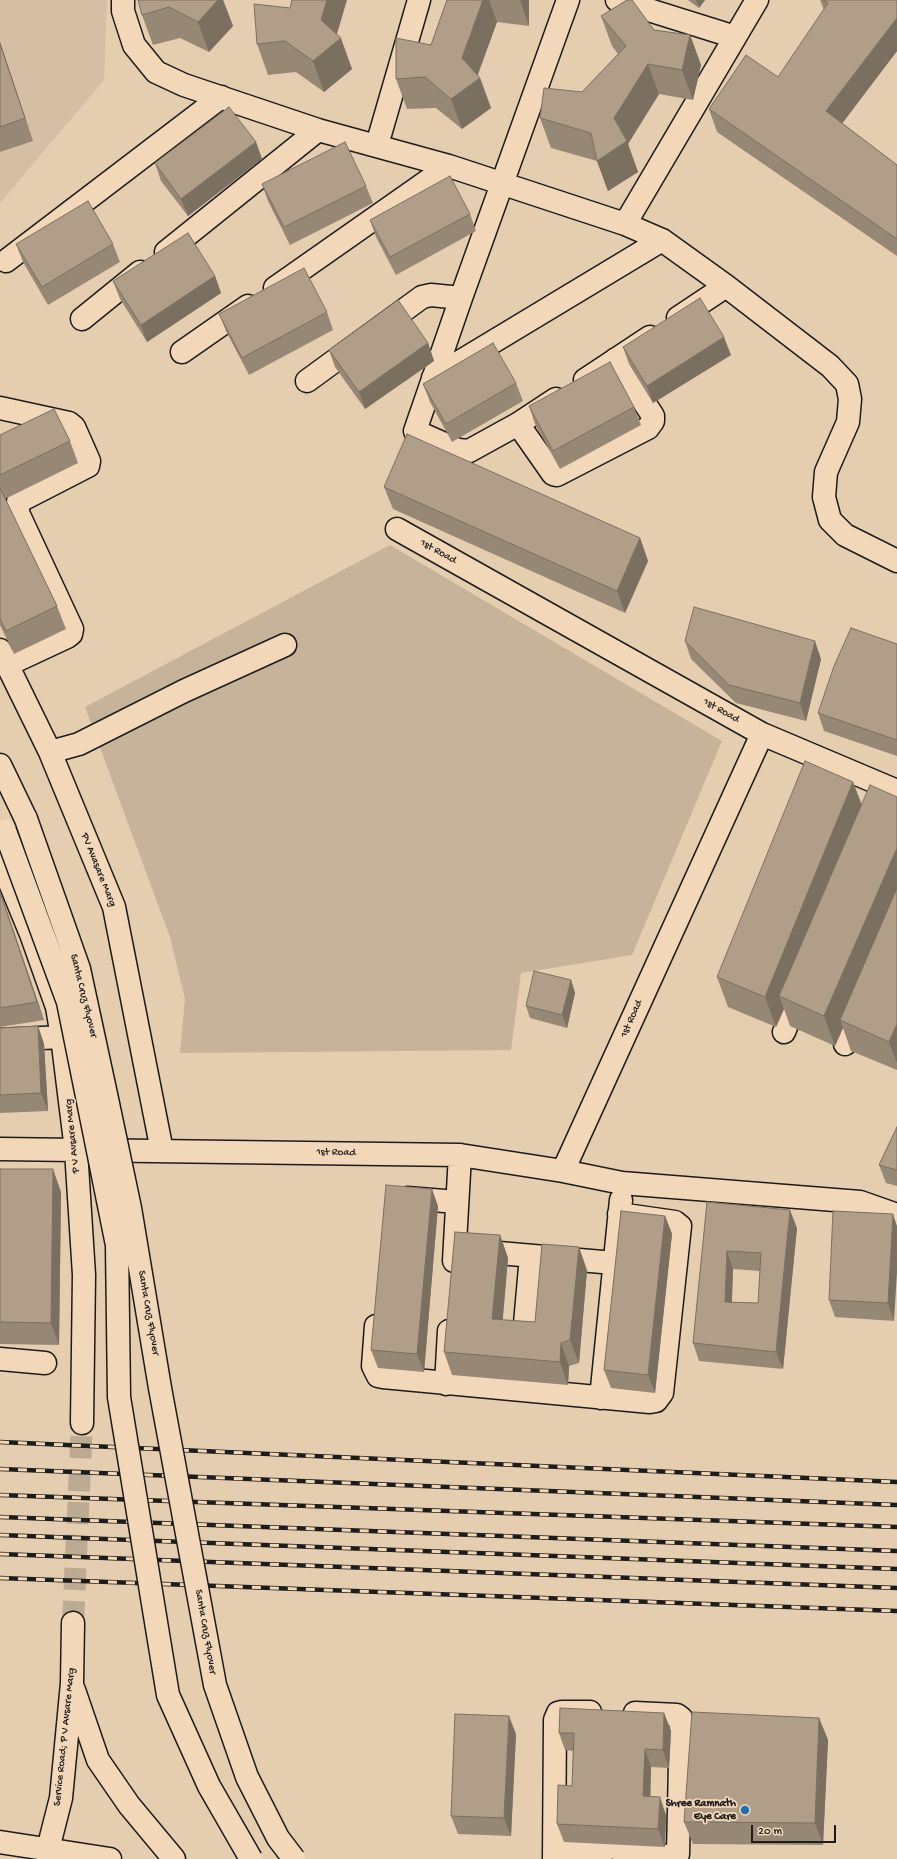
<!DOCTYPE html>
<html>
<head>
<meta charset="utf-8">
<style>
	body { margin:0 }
	#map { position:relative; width:897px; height:1859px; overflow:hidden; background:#e5cdb0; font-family:"Gochi Hand",sans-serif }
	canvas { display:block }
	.scale { position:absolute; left:751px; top:1825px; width:85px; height:18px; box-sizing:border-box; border:2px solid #1c1c1c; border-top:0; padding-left:5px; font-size:12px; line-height:14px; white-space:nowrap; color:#1c1c1c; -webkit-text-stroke:3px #f2d8b9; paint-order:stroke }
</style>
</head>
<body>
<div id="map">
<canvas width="897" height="1859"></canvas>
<div class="scale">20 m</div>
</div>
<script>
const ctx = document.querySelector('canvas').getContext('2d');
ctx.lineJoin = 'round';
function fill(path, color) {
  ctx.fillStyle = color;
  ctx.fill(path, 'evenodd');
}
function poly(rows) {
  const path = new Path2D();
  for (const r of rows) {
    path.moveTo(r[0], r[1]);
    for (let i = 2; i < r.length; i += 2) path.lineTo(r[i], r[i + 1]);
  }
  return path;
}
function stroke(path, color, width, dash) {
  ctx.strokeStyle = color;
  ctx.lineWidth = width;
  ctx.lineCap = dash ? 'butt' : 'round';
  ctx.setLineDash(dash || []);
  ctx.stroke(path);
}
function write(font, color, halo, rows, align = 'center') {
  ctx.font = font + ' "Gochi Hand",sans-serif';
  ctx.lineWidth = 3.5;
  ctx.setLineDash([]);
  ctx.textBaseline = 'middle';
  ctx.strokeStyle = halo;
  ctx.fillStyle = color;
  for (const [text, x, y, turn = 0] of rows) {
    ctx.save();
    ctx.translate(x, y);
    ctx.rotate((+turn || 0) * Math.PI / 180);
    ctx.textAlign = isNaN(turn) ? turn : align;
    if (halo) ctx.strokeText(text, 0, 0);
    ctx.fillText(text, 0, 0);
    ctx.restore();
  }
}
fill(poly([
	[0,0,107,0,104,80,0,203]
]), '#d5bfa4');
fill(poly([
	[390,545,722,741,632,955,521,973,511,1050,180,1053,185,999,170,937,85,707]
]), '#c7b29a');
stroke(poly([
	[73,1623,82,1423]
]), '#bdaa92', 22, [22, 11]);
const minor = poly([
	[123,0,123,11,134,45,156,72,184,85,318,130,449,166,625,224,662,240,726,286,830,366,847,384,850,399,848,422,826,472,824,497,830,520,845,535,897,561],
	[617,0,735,37],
	[377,145,419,0],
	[625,224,757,0],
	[166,252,318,130],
	[6,261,221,97],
	[275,288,449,166],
	[678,318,726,286],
	[82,319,140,272],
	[182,352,248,306],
	[433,378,662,240],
	[585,380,650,337],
	[307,381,422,297,431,295,461,298],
	[556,399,518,424,469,451,458,450,415,431,461,298,568,0],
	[0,408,69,423,74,427,89,461,88,466,18,502,18,513,72,629,71,634,67,637,7,665],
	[518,424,553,474,557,475,648,428,653,421,653,416,616,359],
	[0,650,50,752,114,907,162,1151],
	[762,734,897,791],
	[50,752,79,744,184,691,285,645],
	[871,818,885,786],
	[0,859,31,934,57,1007,62,1037,76,1150,84,1275,82,1423],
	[784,1032,799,994],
	[0,1040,62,1037],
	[845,1044,859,1011],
	[0,1149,460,1155,563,1171,762,734,397,529],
	[563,1171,622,1183,860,1202,897,1215],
	[407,1198,457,1202],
	[476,1251,614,1263],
	[454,1261,460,1155],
	[376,1326,373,1366,378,1376,383,1377,650,1402,656,1401,662,1393,680,1226,675,1222,619,1214],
	[524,1335,531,1256],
	[0,1359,45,1363],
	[446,1384,449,1331],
	[601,1398,621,1200],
	[74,1690,98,1760,129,1805,174,1859],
	[0,1842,110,1859],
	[48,1849,61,1798,72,1683,73,1623],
	[554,1850,603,1852,605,1845,621,1846,622,1853,671,1856,678,1854,681,1718,677,1715,635,1713],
	[554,1859,555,1720,558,1713,562,1712,590,1712]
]);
const major = poly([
	[0,765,26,819]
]);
stroke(minor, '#1c1c1c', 25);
stroke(major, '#1c1c1c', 25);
stroke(minor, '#f2d8b9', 22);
stroke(major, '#f2d8b9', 22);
const rail = poly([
	[0,1442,897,1482],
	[0,1469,897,1505],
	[0,1495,897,1527],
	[0,1517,897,1551],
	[0,1535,897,1569],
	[0,1554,897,1588],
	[0,1578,897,1611]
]);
stroke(rail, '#1c1c1c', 4.5);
stroke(rail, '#f2d8b9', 3, [9]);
const majorBridge = poly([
	[26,819,79,969,107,1099,130,1208,160,1388,215,1685,247,1777,278,1838,294,1859],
	[5,831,68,1002,117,1245,119,1397,168,1695,209,1786,251,1859]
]);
stroke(majorBridge, '#1c1c1c', 25, []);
stroke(majorBridge, '#f2d8b9', 22);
fill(poly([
	[138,0,223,0,233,26,209,52,180,38,153,45,142,15],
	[447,0,529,0,529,26,497,22,478,75,480,78,491,108,462,129,436,108,407,109,396,79,431,45],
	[688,0,705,0,699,8],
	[820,0,897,0,897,51,842,123,897,165,897,256,717,132,709,109,778,77,824,10],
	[601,16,654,30,690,35,701,65,693,100,659,94,628,144,638,172,608,191,597,161,551,148,540,118,582,92,618,54,612,46],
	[337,34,352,69,324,92,296,72,268,75,257,44],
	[0,42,33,141,0,152],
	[256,142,262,159,188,216,161,181,155,163],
	[262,184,366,186,373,203,290,245,268,201],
	[470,214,476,231,396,275,376,237,370,220],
	[16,244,113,244,120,262,48,305,23,262],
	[215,276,221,293,147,342,120,299,113,281],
	[327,312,333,330,249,375,226,331,219,314],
	[428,343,434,361,365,409,335,367,329,350],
	[623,347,731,355,653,403,629,364],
	[516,383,523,401,452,442,430,402,423,384],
	[529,406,634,407,641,425,560,469,535,424],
	[0,435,70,441,78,463,5,499,57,606,66,629,14,654,0,625],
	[384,487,640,538,648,561,625,613,393,509],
	[685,641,821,659,806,721,736,703,691,659],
	[897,644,897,756,824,731,818,713],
	[853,782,862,805,897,797,897,1070,851,1051,843,1028,835,1046,790,1026,784,1009,776,1027,728,1007,717,977],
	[0,890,0,891,44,1020,0,1027],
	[571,980,575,993,567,1028,530,1018,526,1006],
	[38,1026,44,1044,48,1111,0,1113,0,1028],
	[897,1127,897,1186,886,1183,879,1165],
	[0,1169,61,1192,59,1345,0,1344],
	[707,1202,797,1228,783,1369,699,1361,693,1343],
	[733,1269,760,1271,758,1303,732,1302],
	[438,1206,424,1372,378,1368,371,1350],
	[893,1214,894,1321,835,1317,829,1300],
	[665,1216,672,1234,655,1393,611,1388,604,1370],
	[500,1235,508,1258,502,1320,535,1322,587,1270,579,1363,569,1366,568,1385,452,1375,444,1352],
	[664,1713,671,1731,669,1768,651,1767,650,1797,666,1815,665,1847,564,1842,557,1824,572,1786,573,1751,565,1750,559,1733],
	[819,1718,828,1740,823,1845,693,1844,684,1822],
	[516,1734,511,1836,458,1834,451,1816]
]), '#978876');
fill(poly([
	[218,0,223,0,233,26,209,52,198,22],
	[327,0,347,0,334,44,341,38,352,69,324,92,313,61,321,20],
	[483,0,489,0,497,22,475,81,480,78,491,108,462,129,451,99,462,58],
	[520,0,529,0,529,26],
	[696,0,705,0,699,8],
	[897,18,897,51,835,133,826,111],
	[690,35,701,65,693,100,682,70],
	[0,42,33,141,0,44],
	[648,64,659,94,628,144,638,172,608,191,597,161,614,118],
	[256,142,262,159,188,216,181,199],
	[215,276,221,293,147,342,141,325],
	[724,337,731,355,653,403,647,386],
	[428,343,434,361,365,409,359,392],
	[640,538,648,561,625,613,617,591],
	[815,641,821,659,806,721,800,703],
	[853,782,864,812,779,996,784,1009,776,1027,765,997],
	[897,848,897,903,840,1020,843,1028,835,1046,824,1016],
	[0,890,44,1020,37,1002],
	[571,980,575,993,567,1028,562,1015],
	[897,1024,897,1063,889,1042],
	[38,1026,44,1044,48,1111,41,1093],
	[53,1169,61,1192,59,1345,51,1323],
	[432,1189,438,1206,424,1372,417,1354],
	[790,1210,797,1228,783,1369,776,1352],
	[893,1214,897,1226,897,1272,894,1321,888,1303],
	[665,1216,672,1234,655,1393,648,1375],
	[500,1235,508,1258,501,1341,492,1319],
	[579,1247,587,1270,579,1363,570,1340],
	[727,1251,733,1269,731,1320,725,1302],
	[561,1343,569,1366,568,1385,560,1362],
	[664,1713,671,1731,669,1768,663,1750],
	[509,1716,516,1734,511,1836,504,1818],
	[819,1718,828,1740,823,1845,815,1823],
	[645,1749,651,1767,650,1814,643,1796],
	[660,1797,666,1815,665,1847,658,1829]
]), '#7b6f60');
const building = poly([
	[138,0,218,0,198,22,169,7,142,15,138,0],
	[292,0,327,0,321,20,341,38,313,61,285,41,257,44,254,4,290,8,292,0],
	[447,0,483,0,462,58,480,78,451,99,425,77,396,79,396,38,431,45,447,0],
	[627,0,632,0,654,30,690,35,682,70,648,64,614,118,627,141,597,161,591,133,540,118,544,88,582,92,626,46,601,16,627,0],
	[823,0,897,0,897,18,826,111,897,165,897,239,709,109,746,55,778,77,828,3,823,0],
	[0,44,25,118,0,127,0,44],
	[229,107,256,142,181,199,155,163,229,107],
	[345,142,366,186,284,227,262,184,345,142],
	[450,176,470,214,390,257,370,220,450,176],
	[88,201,113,244,42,287,16,244,88,201],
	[188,233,215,276,141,325,113,281,188,233],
	[304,268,327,312,242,358,219,314,304,268],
	[700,298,724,337,647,386,623,347,700,298],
	[398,300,428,343,359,392,329,350,398,300],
	[493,343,516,383,446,424,423,384,493,343],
	[610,362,634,407,553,451,529,406,610,362],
	[54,409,70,441,0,475,0,435,54,409],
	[407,434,640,538,617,591,384,487,407,434],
	[0,488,57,606,6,631,0,619,0,488],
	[694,607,815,641,800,703,729,685,685,641,694,607],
	[851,628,897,644,897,740,818,713,834,666,851,628],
	[805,761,853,782,765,997,717,977,805,761],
	[870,785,897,797,897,848,824,1016,779,996,870,785],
	[897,888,897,1024,889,1042,840,1020,897,888],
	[0,892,37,1002,0,1008,0,892],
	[534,971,571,980,562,1015,526,1006,534,971],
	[38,1026,41,1093,0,1095,0,1028,38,1026],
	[897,1127,897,1170,879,1165,897,1127],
	[0,1169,53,1169,51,1323,0,1322,0,1169],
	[386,1185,432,1189,417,1354,371,1350,386,1185],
	[707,1202,790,1210,776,1352,693,1343,707,1202],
	[727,1251,761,1253,758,1303,725,1302,727,1251],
	[621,1211,665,1216,648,1375,604,1370,621,1211],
	[833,1211,893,1214,888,1303,829,1300,833,1211],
	[455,1232,500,1235,492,1319,535,1322,542,1244,579,1247,570,1340,561,1343,560,1362,444,1352,455,1232],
	[560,1708,664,1713,663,1750,645,1749,643,1796,660,1797,658,1829,557,1824,558,1785,572,1786,574,1733,559,1733,560,1708],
	[692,1712,819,1718,815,1823,684,1822,692,1712],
	[455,1714,509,1716,504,1818,451,1816,455,1714]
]);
fill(building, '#b09e89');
stroke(building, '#7b6f60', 1);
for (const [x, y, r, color] of [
	[745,1810,5,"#1f6fb2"]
]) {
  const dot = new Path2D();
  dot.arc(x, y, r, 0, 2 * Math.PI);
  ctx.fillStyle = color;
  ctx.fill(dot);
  stroke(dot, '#f2d8b9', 1.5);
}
write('11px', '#1c1c1c', '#f2d8b9', [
	["1st Road",438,552,29],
	["1st Road",721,711,29],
	["PV Avasare Marg",98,870,68],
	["Santa Cruz Flyover",83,996,76],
	["1st Road",632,1019,-66],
	["P V Avsare Marg",73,1136,-96],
	["1st Road",336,1153,1],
	["Santa Cruz Flyover",148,1313,80],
	["Santa Cruz Flyover",205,1632,80],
	["Service Road; P V Avsare Marg",65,1737,-84]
]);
write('bold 11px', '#1c1c1c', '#f2d8b9', [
	["Shree Ramnath",736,1804],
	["Eye Care",736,1817]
], 'right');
</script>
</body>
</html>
